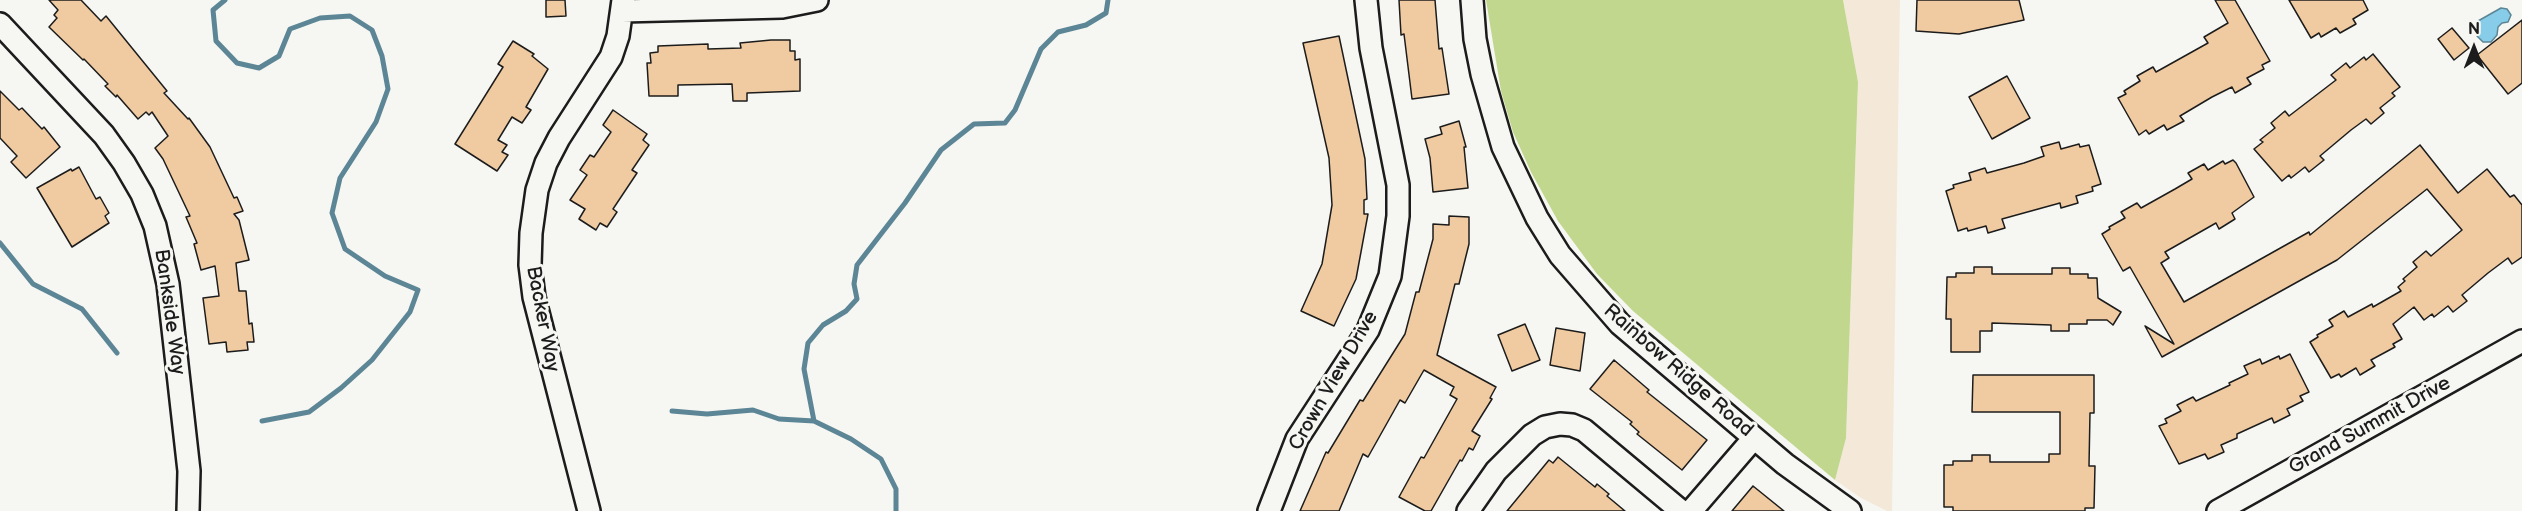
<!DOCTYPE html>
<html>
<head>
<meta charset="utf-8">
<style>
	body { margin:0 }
	#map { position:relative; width:2522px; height:511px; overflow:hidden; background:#f6f6f2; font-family:"Balsamiq Sans",sans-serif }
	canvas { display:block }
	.north { position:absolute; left:2444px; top:18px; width:60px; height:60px; -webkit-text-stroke:4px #f6f6f2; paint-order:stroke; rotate:0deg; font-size:16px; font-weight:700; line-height:24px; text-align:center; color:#1c1c1c }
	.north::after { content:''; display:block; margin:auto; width:21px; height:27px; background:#1c1c1c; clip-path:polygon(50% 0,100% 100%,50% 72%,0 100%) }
</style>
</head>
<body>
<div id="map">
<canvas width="2522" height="511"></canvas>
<div class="north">N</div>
</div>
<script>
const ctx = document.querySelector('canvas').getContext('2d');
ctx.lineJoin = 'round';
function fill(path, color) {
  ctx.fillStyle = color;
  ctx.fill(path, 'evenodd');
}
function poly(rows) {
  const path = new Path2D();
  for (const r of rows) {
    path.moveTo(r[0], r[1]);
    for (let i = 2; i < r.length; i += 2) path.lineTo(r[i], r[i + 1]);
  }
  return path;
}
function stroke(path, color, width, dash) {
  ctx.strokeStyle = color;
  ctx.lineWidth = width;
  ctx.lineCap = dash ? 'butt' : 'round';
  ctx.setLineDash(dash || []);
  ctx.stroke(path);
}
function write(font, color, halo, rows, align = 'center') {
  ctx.font = font + ' "Balsamiq Sans",sans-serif';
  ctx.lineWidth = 6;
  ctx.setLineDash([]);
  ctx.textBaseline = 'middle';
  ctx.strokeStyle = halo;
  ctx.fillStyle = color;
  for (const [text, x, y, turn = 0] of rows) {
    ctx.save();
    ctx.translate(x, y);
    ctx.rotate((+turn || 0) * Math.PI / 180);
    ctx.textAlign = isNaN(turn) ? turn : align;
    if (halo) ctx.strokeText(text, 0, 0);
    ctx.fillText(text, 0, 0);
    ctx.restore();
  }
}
fill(poly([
	[1843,0,1900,0,1892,511,1887,511,1861,498,1835,480,1846,438,1858,82]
]), '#f4e9d9');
fill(poly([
	[1486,0,1843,0,1858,82,1846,438,1835,480,1633,311,1597,274,1558,221,1531,172,1513,132,1501,91]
]), '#c0d78d');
const water = poly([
	[2501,8,2507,9,2511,15,2508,22,2502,23,2498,27,2497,35,2491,42,2483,42,2477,36,2475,30,2478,21,2501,8]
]);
fill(water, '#87cce8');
stroke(water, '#5c8696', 1.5);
stroke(poly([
	[225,0,213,10,216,41,237,63,259,68,279,56,290,29,320,18,350,16,372,30,382,56,388,89,376,122,340,178,332,213,345,249,385,276,418,290,410,312,372,360,341,388,309,412,262,421],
	[0,243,33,284,82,309,117,353],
	[672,411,707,414,753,410,779,419,814,421],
	[896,511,896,489,881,459,851,439,814,421,804,369,808,343,823,325,846,311,857,299,854,284,857,265,905,203,941,150,974,124,1005,123,1015,110,1041,49,1058,32,1086,25,1106,13,1108,0]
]), '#5c8696', 5);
const building = poly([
	[49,0,81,0,101,21,106,16,167,91,164,93,188,119,189,118,210,147,234,198,237,197,243,211,234,214,239,220,249,260,236,263,239,291,246,291,249,324,252,323,254,342,247,342,248,350,227,352,226,342,209,344,203,298,219,296,215,266,201,270,194,244,197,243,186,217,190,216,163,159,155,148,168,136,152,112,149,115,146,112,138,119,117,95,116,97,105,86,108,84,84,59,83,60,49,27,57,18,54,15,58,10,49,0],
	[546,0,565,0,566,16,546,17,546,0],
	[1399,0,1435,0,1439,49,1442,48,1449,94,1412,99,1404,34,1401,35,1399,0],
	[1917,0,2019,0,2024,20,1959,34,1916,31,1917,0],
	[2215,0,2235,0,2270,61,2262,65,2264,69,2247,78,2251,84,2235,93,2232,87,2212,97,2180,116,2184,121,2167,130,2164,125,2149,134,2146,130,2139,135,2118,98,2126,94,2124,91,2140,81,2137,76,2153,67,2156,72,2208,43,2204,37,2228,23,2215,0],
	[2289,0,2363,0,2368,10,2353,19,2356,24,2340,33,2336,28,2321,37,2319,33,2311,38,2289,0],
	[2522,20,2522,83,2508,94,2477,55,2522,20],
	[2452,28,2469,48,2454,60,2438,39,2452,28],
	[1339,36,1365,159,1367,199,1364,200,1364,214,1368,214,1356,279,1334,326,1301,311,1322,264,1332,205,1329,158,1303,43,1339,36],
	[771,40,790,40,790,51,795,51,795,60,800,59,800,91,747,93,747,101,733,101,732,84,678,85,678,96,649,96,647,63,651,63,650,53,658,52,658,46,708,44,708,49,741,48,740,43,771,40],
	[513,41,534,54,532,56,548,69,526,107,531,110,522,123,512,117,498,140,507,145,502,152,508,155,497,171,455,144,503,67,498,64,513,41],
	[2373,54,2400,87,2392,93,2395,96,2380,108,2384,113,2371,124,2366,119,2351,130,2320,156,2324,160,2309,172,2305,167,2291,178,2289,175,2282,181,2254,149,2263,142,2260,140,2275,128,2271,123,2285,111,2289,116,2336,80,2331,75,2346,63,2350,68,2364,57,2366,60,2373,54],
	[2007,76,2030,118,1992,139,1969,97,2007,76],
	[0,91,19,110,22,108,42,129,44,127,60,147,26,178,11,162,17,156,0,138,0,91],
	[613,110,647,134,643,140,649,145,632,170,637,173,613,209,617,212,607,227,600,223,596,230,579,219,585,209,570,200,587,175,580,170,590,155,594,157,611,132,603,125,613,110],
	[1459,121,1466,147,1464,147,1468,188,1433,192,1430,158,1425,139,1442,134,1440,127,1459,121],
	[2059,142,2061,149,2079,144,2080,147,2089,145,2101,184,2092,187,2093,191,2076,196,2078,203,2061,208,2060,203,2002,219,2005,228,1988,233,1986,226,1968,231,1967,228,1958,231,1946,191,1954,188,1953,185,1971,180,1969,173,1985,168,1987,173,2024,163,2044,156,2041,147,2059,142],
	[2420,145,2458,193,2487,169,2510,197,2514,195,2522,205,2522,257,2512,264,2508,258,2488,273,2462,295,2467,301,2453,312,2448,306,2434,317,2432,314,2424,320,2414,307,2393,324,2402,339,2393,344,2395,347,2371,360,2375,366,2360,375,2356,368,2341,377,2339,374,2331,378,2310,342,2318,337,2317,335,2333,326,2329,320,2344,311,2348,317,2372,304,2373,307,2401,291,2398,287,2405,281,2403,279,2417,267,2413,262,2426,251,2431,256,2462,230,2427,189,2337,260,2162,357,2145,326,2174,344,2130,267,2123,271,2102,234,2110,229,2109,227,2125,218,2121,212,2137,203,2141,208,2175,189,2192,179,2188,173,2204,164,2208,170,2223,161,2225,164,2233,160,2236,163,2254,197,2232,213,2235,219,2219,229,2216,223,2165,252,2169,258,2161,263,2184,302,2309,232,2310,235,2420,145],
	[79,167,96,199,100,197,109,213,105,216,109,223,72,247,37,188,71,169,72,171,79,167],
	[1449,216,1469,217,1469,244,1459,284,1455,284,1437,355,1496,387,1490,398,1492,399,1472,431,1480,436,1473,450,1469,448,1462,461,1460,460,1431,511,1425,511,1399,497,1421,457,1424,458,1457,399,1450,395,1454,387,1424,370,1405,403,1400,400,1368,457,1363,454,1339,511,1300,511,1326,452,1328,453,1360,400,1363,401,1405,334,1416,292,1419,292,1433,239,1433,224,1449,225,1449,216],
	[1974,267,1992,267,1992,274,2052,274,2052,268,2070,268,2070,274,2088,274,2088,278,2097,278,2098,298,2121,312,2113,325,2107,320,2087,320,2087,324,2069,324,2069,331,2051,331,2051,325,1992,323,1992,331,1980,331,1980,352,1951,352,1951,319,1946,319,1947,277,1956,277,1956,273,1974,273,1974,267],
	[1525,324,1540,360,1512,371,1498,335,1525,324],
	[1556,328,1585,333,1580,371,1550,365,1556,328],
	[2290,354,2309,392,2300,396,2303,401,2287,409,2290,415,2274,423,2272,418,2237,434,2237,438,2221,445,2224,452,2208,459,2205,454,2179,464,2159,426,2167,423,2165,419,2181,411,2177,405,2193,397,2196,401,2230,385,2229,383,2248,374,2244,366,2260,359,2262,364,2279,356,2280,359,2290,354],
	[1614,360,1649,390,1647,392,1707,440,1682,470,1637,434,1639,432,1630,424,1632,422,1590,389,1614,360],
	[1973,375,2094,375,2094,413,2090,413,2089,466,2095,466,2094,508,2085,508,2085,511,1953,511,1953,507,1944,507,1944,465,1953,465,1953,461,1972,461,1972,455,1990,455,1990,462,2049,462,2049,454,2060,454,2060,412,1972,412,1973,375],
	[1558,457,1595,487,1597,484,1609,494,1607,496,1625,511,1507,511,1549,460,1553,463,1558,457],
	[1753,486,1784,511,1732,511,1753,486]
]);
fill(building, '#f0caa0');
stroke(building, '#1c1c1c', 1.5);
const street = poly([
	[1472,0,1475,39,1482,74,1503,147,1537,218,1560,255,1620,324,1785,464,1850,511],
	[622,11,782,7,817,0],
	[0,24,104,135,124,163,142,194,155,226,168,284,189,471,188,511],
	[589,511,534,297,530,265,531,233,537,190,546,163,559,138,611,57,618,36,623,0],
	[1269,511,1297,439,1368,330,1390,276,1398,216,1398,185,1371,48,1366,0],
	[1468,511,1496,471,1532,435,1545,427,1560,424,1572,425,1584,430,1681,511],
	[1691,511,1754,438],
	[2218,511,2522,341]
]);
stroke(street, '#1c1c1c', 26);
stroke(street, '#f6f6f2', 21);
write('20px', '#1c1c1c', '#f6f6f2', [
	["Bankside Way",169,312,82],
	["Backer Way",542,319,79],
	["Rainbow Ridge Road",1678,371,41],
	["Crown View Drive",1334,381,-60],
	["Grand Summit Drive",2370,426,-29]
]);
</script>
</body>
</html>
